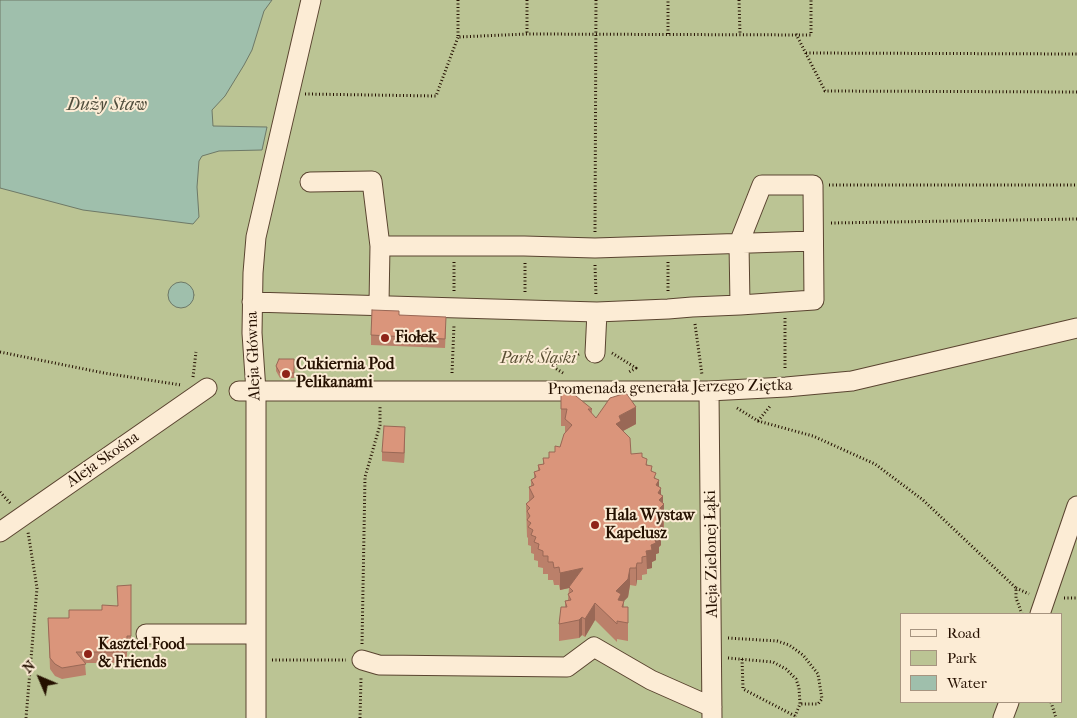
<!DOCTYPE html>
<html>
<head>
<meta charset="utf-8">
<style>
	body { margin:0 }
	#map { position:relative; width:1077px; height:718px; overflow:hidden; background:#fae2bf; font-family:"IM FELL French Canon",serif }
	canvas { display:block }
	.legend { position:absolute; left:900px; top:613px; width:162px; height:90px; box-sizing:border-box; background:#fcecd5; border:1px solid #a69480; margin:0; padding:6px 9px; list-style:none; font-size:15px; color:#251000 }
	.legend li { display:flex; align-items:center; gap:10px; height:25px }
	.legend b { width:25px; border:1px solid #a69480 }
	.north { position:absolute; left:15px; top:653px; width:50px; height:50px; -webkit-text-stroke:4px #fcecd5; paint-order:stroke; rotate:315deg; font-size:14px; font-weight:700; line-height:20px; text-align:center; color:#251000 }
	.north::after { content:''; display:block; margin:auto; width:18px; height:22px; background:#251000; clip-path:polygon(50% 0,100% 100%,50% 72%,0 100%) }
</style>
</head>
<body>
<div id="map">
<canvas width="1077" height="718"></canvas>
<ul class="legend">
<li><b style="height:6px;background:#fcecd5"></b>Road</li>
<li><b style="height:14px;background:#bbc494"></b>Park</li>
<li><b style="height:14px;background:#9fbfac"></b>Water</li>
</ul>
<div class="north">N</div>
</div>
<script>
const ctx = document.querySelector('canvas').getContext('2d');
ctx.lineJoin = 'round';
function fill(path, color) {
  ctx.fillStyle = color;
  ctx.fill(path, 'evenodd');
}
function poly(rows) {
  const path = new Path2D();
  for (const r of rows) {
    if (r.length === 3) {
      path.moveTo(r[0] + r[2], r[1]);
      path.arc(r[0], r[1], r[2], 0, 2 * Math.PI);
      continue;
    }
    path.moveTo(r[0], r[1]);
    for (let i = 2; i < r.length; i += 2) path.lineTo(r[i], r[i + 1]);
  }
  return path;
}
function stroke(path, color, width, dash) {
  ctx.strokeStyle = color;
  ctx.lineWidth = width;
  ctx.lineCap = dash ? 'butt' : 'round';
  ctx.setLineDash(dash || []);
  ctx.stroke(path);
}
function write(font, color, halo, rows, align = 'center') {
  ctx.font = font + ' "IM FELL French Canon",serif';
  ctx.lineWidth = 4;
  ctx.setLineDash([]);
  ctx.textBaseline = 'middle';
  ctx.strokeStyle = halo;
  ctx.fillStyle = color;
  for (const [text, x, y, turn = 0] of rows) {
    ctx.save();
    ctx.translate(x, y);
    ctx.rotate((+turn || 0) * Math.PI / 180);
    ctx.textAlign = isNaN(turn) ? turn : align;
    if (halo) ctx.strokeText(text, 0, 0);
    ctx.fillText(text, 0, 0);
    ctx.restore();
  }
}
fill(poly([
	[0,0,1077,0,1077,718,0,718],
	[901,614,1061,614,1061,702,901,702]
]), '#bbc494');
const water = poly([
	[0,0,272,0,264,11,252,50,244,65,225,96,212,110,213,126,267,127,262,150,219,151,202,156,199,161,197,187,199,217,193,224,83,210,0,188,0,0],
	[181,295,13]
]);
fill(water, '#9fbfac');
stroke(water, '#6e7967', 1);
const minor = poly([
	[310,182,372,181,380,246,379,304],
	[380,246,524,246,595,248,813,241],
	[252,302,597,312,668,309,692,307,740,305,784,302,814,300,813,185,762,185,739,243,740,305],
	[595,353,597,312],
	[239,391,709,391,786,387,852,381,1077,328],
	[709,391,712,718],
	[0,532,207,388],
	[1040,614,1077,506],
	[146,634,256,634],
	[362,660,379,665,567,667,594,647,651,680,712,707],
	[256,718,256,391,252,333,253,273,256,237,311,0],
	[1003,718,1009,702]
]);
stroke(minor, '#5a4430', 21);
stroke(poly([
	[458,0,458,37,527,34,811,35,811,0],
	[527,0,527,34],
	[739,0,740,34],
	[668,34,668,0],
	[796,34,825,91,1077,92],
	[806,53,1077,54],
	[305,94,436,96,458,37],
	[829,185,1077,185],
	[831,223,1077,219],
	[595,232,596,0],
	[454,262,454,291],
	[668,262,668,293],
	[525,263,525,292],
	[595,265,596,296],
	[785,318,785,369],
	[695,324,702,375],
	[0,352,104,373,181,385],
	[612,353,636,368,629,372],
	[452,373,454,325],
	[563,373,555,368,555,364,579,354],
	[193,377,196,352],
	[737,408,758,421,813,436,875,464,923,500,1016,588,1016,598,1022,614],
	[758,421,771,405],
	[0,492,11,504],
	[1016,588,1029,594],
	[1064,598,1077,598],
	[728,638,777,641,789,645,803,655,818,674,822,699,818,704,800,704],
	[362,644,365,477,380,425,380,407],
	[728,658,773,662,786,669,796,679,799,688,800,704,795,716],
	[742,659,743,689,795,716,794,718],
	[272,660,346,660],
	[1051,702,1056,718],
	[26,718,37,588,28,532],
	[360,718,361,678]
]), '#251000', 3, [1, 2.5]);
stroke(minor, '#fcecd5', 19);
fill(poly([
	[399,315,446,327,445,348,371,345,371,335],
	[294,359,294,378,280,378,276,371,276,366],
	[561,393,592,409,592,414,596,418,636,424,623,431,631,454,642,457,652,471,656,479,661,495,663,503,664,504,664,529,663,530,663,537,661,539,661,545,659,547,659,553,656,554,656,560,652,562,652,568,647,569,647,574,642,575,642,580,637,580,636,586,630,585,628,597,624,601,624,607,628,607,628,641,617,639,617,642,595,620,585,637,582,635,579,638,559,641,559,624,565,607,565,601,568,600,569,588,560,590,559,585,554,585,553,580,548,580,548,574,543,574,543,568,538,567,538,561,534,560,534,554,531,553,531,546,528,545,528,538,527,537,526,504,529,501,529,487,531,486,531,480,534,478,534,472,538,471,538,465,543,464,543,458,549,458,560,447,565,433,565,426,561,426],
	[405,437,404,463,382,461,382,452],
	[131,585,131,648,127,648,127,663,85,663,86,675,62,679,55,676,50,669,48,618,69,618,117,606]
]), '#bb806a');
fill(poly([
	[636,407,636,424,621,432,616,424,619,416],
	[405,427,405,437,404,463,404,453],
	[659,480,659,492,661,488,661,497,663,496,663,504,664,504,663,537,661,539,661,545,659,547,659,553,656,554,656,560,652,562,652,568,647,569,646,551,651,545,657,530,656,485],
	[637,563,637,580,636,586,636,568],
	[583,568,569,587,569,588,560,590,560,573],
	[630,568,630,585,628,597,621,604,618,617,616,591],
	[595,603,595,620,585,637,585,619],
	[582,617,582,635,579,638,579,620]
]), '#996856');
const building = poly([
	[372,310,399,311,399,315,446,317,445,339,371,335,372,310],
	[279,359,294,359,294,373,280,373,276,366,279,359],
	[571,392,592,409,588,409,596,418,610,398,626,393,636,407,619,416,621,421,616,424,630,438,631,454,642,453,642,457,647,459,646,465,652,466,651,471,656,473,654,478,659,480,656,485,661,488,658,493,663,496,659,500,664,504,660,508,664,512,660,515,663,520,658,523,661,528,657,530,659,535,654,537,656,543,651,545,652,550,646,551,647,556,642,557,642,563,637,563,636,568,630,568,628,579,616,591,621,594,618,600,624,601,622,607,628,607,628,623,617,621,617,624,595,603,585,619,582,617,579,620,559,624,561,607,567,607,565,601,571,600,568,594,573,591,569,587,583,568,560,573,559,567,554,568,553,562,548,562,548,556,543,556,543,551,538,549,539,544,534,542,536,537,531,535,533,530,528,527,531,523,527,520,530,516,527,511,530,508,526,504,534,497,529,487,534,485,531,480,536,477,534,472,540,470,538,465,544,464,543,458,549,458,549,452,555,452,555,446,560,447,564,434,572,425,565,419,567,409,561,409,561,393,571,392],
	[384,426,405,427,404,453,382,452,384,426],
	[131,585,131,636,127,636,127,652,76,652,86,664,62,668,55,664,50,658,48,618,69,618,69,610,102,610,102,605,118,606,117,586,131,585]
]);
fill(building, '#da957b');
stroke(building, '#996856', 1);
for (const [x, y, r, color] of [
	[385,338,5,"#8f2418"],
	[286,374,5,"#8f2418"],
	[595,525,5,"#8f2418"],
	[88,654,5,"#8f2418"]
]) {
  const dot = new Path2D();
  dot.arc(x, y, r, 0, 2 * Math.PI);
  ctx.fillStyle = color;
  ctx.fill(dot);
  stroke(dot, '#fcecd5', 2);
}
write('bold 16px', '#251000', '#fcecd5', [
	["Fiołek",395,338],
	["Cukiernia Pod",296,365],
	["Pelikanami",296,383],
	["Hala Wystaw",605,516],
	["Kapelusz",605,534],
	["Kasztel Food",98,645],
	["& Friends",98,663]
], 'left');
write('16px', '#251000', '#fcecd5', [
	["Aleja Główna",254,356,-92],
	["Promenada generała Jerzego Ziętka",670,388,-1],
	["Aleja Skośna",103,460,-35],
	["Aleja Zielonej Łąki",712,554,-91]
]);
write('italic 16px', '#5a4f34', '#fcecd5', [
	["Park Śląski",538,359]
]);
write('italic 18px', '#504d3c', '#fcecd5', [
	["Duży Staw",107,106]
]);
</script>
</body>
</html>
